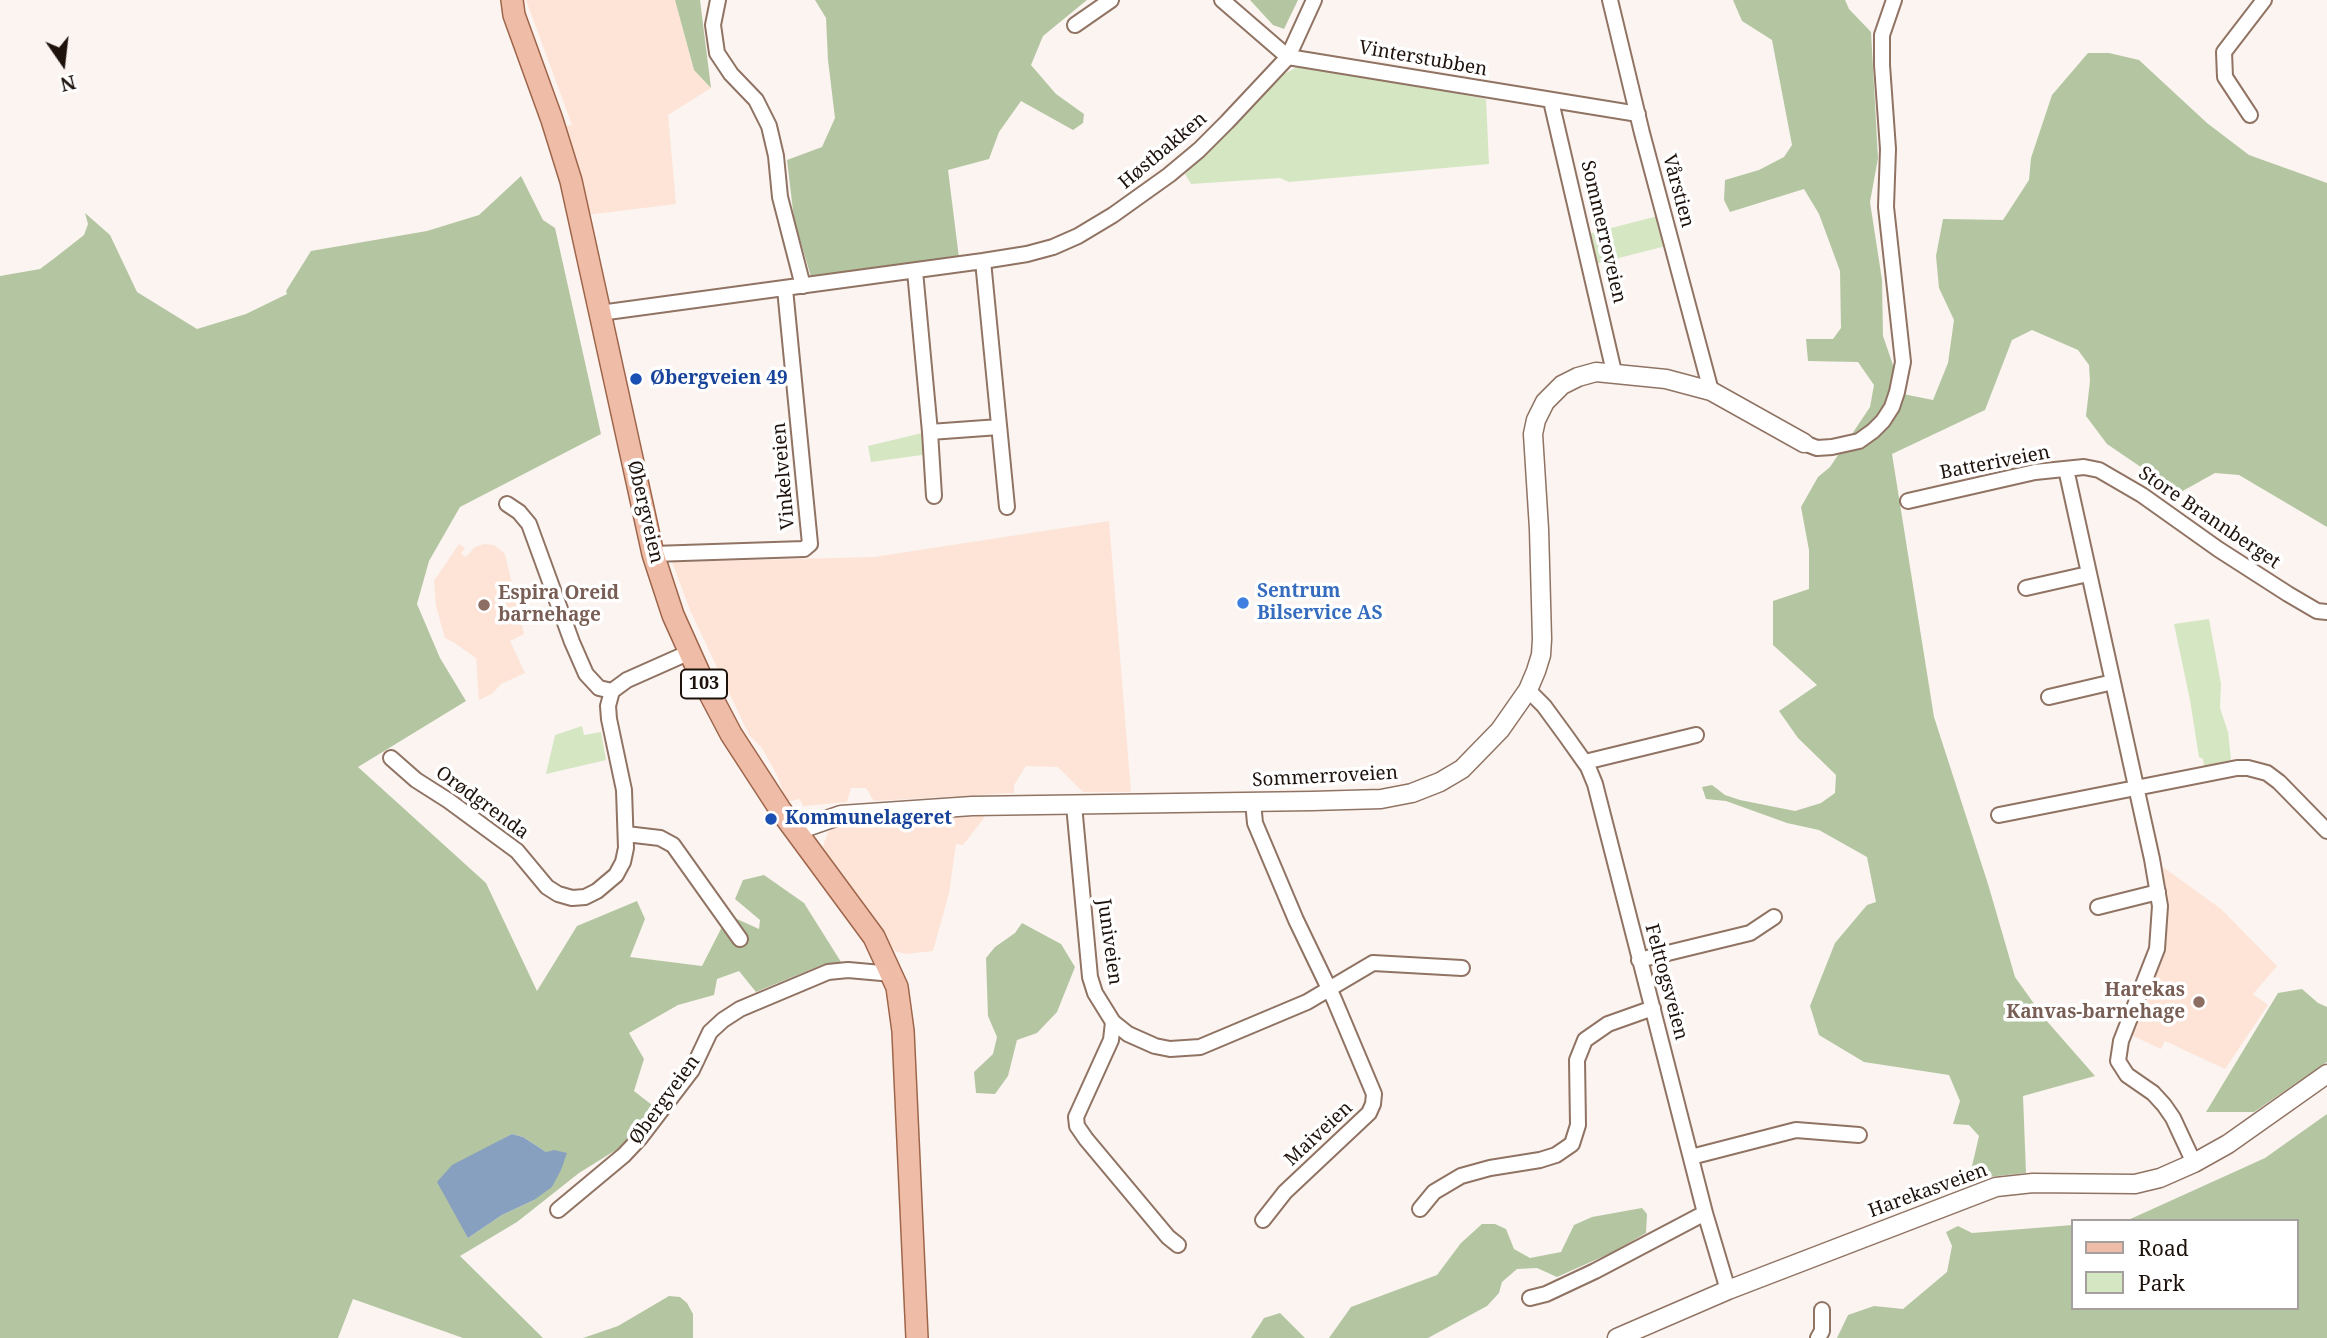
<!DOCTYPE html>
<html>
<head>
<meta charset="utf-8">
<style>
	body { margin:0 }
	#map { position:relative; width:2327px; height:1338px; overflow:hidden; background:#fbf4f0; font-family:"Noto Serif",serif }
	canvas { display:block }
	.legend { position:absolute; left:2071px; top:1219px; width:228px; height:91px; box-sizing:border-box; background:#fff; border:2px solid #a5a09e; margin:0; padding:9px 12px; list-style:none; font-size:21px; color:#1d120c }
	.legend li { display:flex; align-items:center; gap:14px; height:35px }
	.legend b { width:35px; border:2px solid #a5a09e }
	.north { position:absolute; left:28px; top:28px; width:70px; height:70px; -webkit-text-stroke:5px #fff; paint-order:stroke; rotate:166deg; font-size:19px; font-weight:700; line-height:28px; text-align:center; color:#1d120c }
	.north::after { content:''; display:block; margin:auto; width:24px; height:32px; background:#1d120c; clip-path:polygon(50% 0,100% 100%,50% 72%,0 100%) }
</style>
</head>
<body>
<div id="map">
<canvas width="2327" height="1338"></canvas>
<ul class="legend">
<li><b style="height:9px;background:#efbda7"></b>Road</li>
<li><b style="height:19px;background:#d5e6c3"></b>Park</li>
</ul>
<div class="north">N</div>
</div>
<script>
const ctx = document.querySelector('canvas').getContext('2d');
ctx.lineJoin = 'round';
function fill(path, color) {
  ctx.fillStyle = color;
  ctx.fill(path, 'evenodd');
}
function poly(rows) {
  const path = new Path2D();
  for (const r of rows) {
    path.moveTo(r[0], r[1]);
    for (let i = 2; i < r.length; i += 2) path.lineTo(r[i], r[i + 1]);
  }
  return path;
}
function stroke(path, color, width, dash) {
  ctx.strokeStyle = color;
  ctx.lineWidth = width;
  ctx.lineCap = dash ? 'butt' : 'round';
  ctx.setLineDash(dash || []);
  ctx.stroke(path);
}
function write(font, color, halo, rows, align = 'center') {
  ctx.font = font + ' "Noto Serif",serif';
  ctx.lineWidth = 7;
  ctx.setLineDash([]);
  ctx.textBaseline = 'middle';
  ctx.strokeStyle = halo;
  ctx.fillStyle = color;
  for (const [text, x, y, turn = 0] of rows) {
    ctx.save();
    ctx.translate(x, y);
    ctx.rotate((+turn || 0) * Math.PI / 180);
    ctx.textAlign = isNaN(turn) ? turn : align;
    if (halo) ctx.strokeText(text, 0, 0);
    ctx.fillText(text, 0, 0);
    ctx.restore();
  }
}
fill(poly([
	[526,0,675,0,694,70,711,88,668,115,676,204,586,215,562,127,572,125],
	[1109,521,1131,792,1083,792,1058,767,1026,766,1014,785,1014,793,874,801,866,788,851,788,847,802,803,806,800,799,786,802,778,777,762,748,749,735,690,610,672,562,874,557],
	[459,544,465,548,461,554,466,557,475,547,484,544,494,545,505,554,524,634,510,641,525,673,501,684,492,694,479,700,476,658,453,642,445,638,436,606,434,581],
	[983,814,984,818,963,845,956,844,949,893,933,951,906,954,895,951,825,851,823,846,828,832,843,823,871,819],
	[2163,867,2221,909,2277,966,2253,994,2268,1005,2225,1069,2165,1041,2161,1049,2131,1035,2159,965,2168,916]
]), '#fde4d7');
fill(poly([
	[1299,66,1311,66,1486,99,1489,164,1289,182,1280,178,1191,184,1185,174,1284,74],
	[1658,216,1666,246,1595,264,1588,234],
	[922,433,926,434,929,454,871,462,868,446],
	[2209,619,2221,684,2220,708,2228,732,2231,760,2204,766,2203,759,2199,757,2190,700,2174,624],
	[582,726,584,735,601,732,606,760,546,774,555,735]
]), '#d5e6c3');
fill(poly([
	[675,0,700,0,711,88,694,70],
	[815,0,1087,0,1043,36,1031,65,1056,94,1084,114,1083,123,1073,130,1021,101,999,132,989,159,948,170,959,258,811,277,794,219,787,160,822,147,835,118,828,60,826,18],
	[1250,0,1298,0,1284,29,1273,25],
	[1733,0,1845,0,1849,9,1871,32,1878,158,1870,202,1882,280,1883,336,1903,394,1933,400,1948,363,1954,320,1939,288,1936,256,1943,219,2003,220,2029,180,2031,158,2052,95,2088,53,2109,53,2139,60,2207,123,2249,155,2327,183,2327,527,2239,475,2215,473,2179,493,2107,444,2086,416,2090,381,2089,365,2078,350,2032,330,2012,340,1985,410,1892,454,1934,717,1988,884,2015,977,2045,1019,2095,1076,2023,1096,2026,1173,1969,1179,1979,1136,1969,1125,1953,1124,1960,1101,1949,1075,1864,1062,1819,1035,1810,1006,1835,943,1867,905,1876,902,1867,857,1819,830,1787,823,1726,801,1706,799,1702,787,1712,785,1725,795,1740,800,1795,811,1821,803,1835,793,1836,775,1798,738,1779,711,1817,685,1773,645,1773,601,1809,589,1809,550,1801,507,1818,477,1830,467,1870,407,1874,385,1858,362,1808,361,1806,339,1833,339,1841,328,1840,271,1819,214,1804,189,1730,212,1724,200,1725,180,1759,170,1784,157,1792,145,1772,40,1742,21],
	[521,176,543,220,555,228,601,434,460,507,429,561,417,604,440,658,466,701,358,767,486,883,537,991,577,926,637,901,645,919,630,957,702,966,728,915,759,929,760,920,735,899,743,880,764,875,804,903,841,962,824,964,756,992,739,971,717,979,714,995,678,1005,629,1033,644,1059,634,1091,652,1105,624,1145,579,1173,517,1222,460,1256,543,1338,463,1338,353,1299,338,1338,0,1338,0,276,40,269,56,257,84,235,88,224,85,213,110,235,137,292,197,329,246,314,287,294,286,291,311,251,427,231,479,215],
	[512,1134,523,1137,546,1152,534,1200,502,1215,468,1238,494,1144],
	[1022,923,1061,944,1075,967,1057,1012,1037,1033,1017,1040,1008,1076,995,1094,976,1093,974,1072,993,1054,997,1037,988,1016,986,958,995,947,1015,933],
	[2302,989,2318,1003,2327,1007,2327,1062,2254,1112,2206,1112,2278,993],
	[2327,1114,2327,1338,1837,1338,1848,1315,1874,1306,1903,1309,1947,1272,1952,1246,1946,1232,1958,1226,1972,1233,2073,1225,2073,1308,2297,1308,2297,1221,2126,1221,2265,1158],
	[1642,1208,1647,1214,1646,1233,1613,1252,1557,1277,1537,1268,1517,1269,1502,1282,1499,1293,1487,1306,1428,1338,1329,1338,1351,1307,1437,1275,1461,1243,1482,1224,1495,1224,1506,1229,1514,1249,1530,1258,1561,1252,1574,1225,1592,1217],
	[669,1296,680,1297,687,1303,693,1314,693,1338,583,1338,618,1326],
	[1280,1313,1305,1338,1251,1338,1264,1318]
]), '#b4c6a1');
fill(poly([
	[512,1134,523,1137,546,1152,554,1150,567,1153,561,1170,552,1187,534,1200,502,1215,468,1238,437,1182,452,1165]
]), '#88a0bf');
const minor = poly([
	[718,0,713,25,717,53,731,74,756,100,769,126,776,156,780,197,803,286],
	[1222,0,1288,57,1638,114],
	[1610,0,1642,133,1711,391],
	[1075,25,1111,0],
	[1551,101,1614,372],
	[2250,115,2225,77,2224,52,2264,0],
	[983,261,1007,507],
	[915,271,930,432,934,496],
	[600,313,983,261,1027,254,1053,247,1078,236,1113,215,1169,175,1199,150,1227,122,1288,57,1314,0],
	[930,432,999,427],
	[1804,443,1817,448,1832,447,1859,441,1873,431,1883,421,1892,407,1897,392,1903,362,1886,207,1888,149,1882,65,1882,35,1894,0],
	[2066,469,2152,859,2160,906,2157,949,2121,1041,2118,1061,2127,1075,2153,1093,2164,1105,2173,1118,2194,1163],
	[1908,501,2035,472,2084,467,2099,470,2142,495,2218,549,2288,594,2317,611,2327,612],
	[507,504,519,512,529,524,572,642,586,674,599,688,612,691],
	[653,554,804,549,810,544,785,289],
	[2026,588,2088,574],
	[1528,690,1544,706,1566,736,1588,767,1595,784,1705,1213,1728,1290],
	[2049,697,2113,682],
	[391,758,416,780,449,801,517,851,547,887,558,894,572,898,585,897,597,891,616,875,623,862,626,848,624,790,609,719,608,706,612,691,627,680,690,652],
	[1585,762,1696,735],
	[1253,802,1255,823,1296,920,1334,999,1374,1094,1373,1104,1369,1113,1285,1192,1263,1220],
	[1074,805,1090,977,1095,993,1113,1022,1111,1040,1076,1117,1077,1126,1086,1139,1168,1237,1178,1245],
	[1999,815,2237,768,2248,768,2267,773,2279,782,2327,831],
	[626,834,660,838,673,845,740,939],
	[2098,907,2158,892],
	[1639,960,1750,933,1774,917],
	[1113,1022,1128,1034,1155,1046,1170,1049,1200,1047,1307,1002,1373,963,1462,968],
	[1691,1157,1796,1130,1859,1135],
	[1420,1209,1434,1192,1461,1176,1490,1168,1540,1160,1556,1155,1572,1144,1578,1125,1577,1060,1585,1040,1608,1024,1653,1008],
	[558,1210,624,1155,640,1138,692,1070,710,1032,723,1020,740,1009,828,972,848,970,893,974],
	[1530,1298,1546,1294,1595,1271,1705,1213],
	[1818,1338,1822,1331,1822,1310]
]);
const tertiary = poly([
	[795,831,841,815,972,806,1312,801,1381,799,1412,793,1440,782,1462,769,1500,730,1528,690,1536,671,1541,655,1542,639,1539,529,1533,434,1536,420,1545,402,1562,385,1578,377,1596,372,1666,379,1711,391,1804,443],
	[1617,1338,1728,1290,1996,1187,2033,1183,2135,1184,2160,1178,2194,1163,2228,1144,2327,1074]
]);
const primary = poly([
	[512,0,514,15,552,120,571,181,653,554,673,615,700,675,731,734,781,811,874,937,897,987,903,1031,917,1338]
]);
stroke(minor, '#907363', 18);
stroke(tertiary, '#907363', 21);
stroke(primary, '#9e654a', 24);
stroke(minor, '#fff', 14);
stroke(tertiary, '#fff', 18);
stroke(primary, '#efbda7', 21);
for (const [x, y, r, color] of [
	[636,379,7,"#1a4fb4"],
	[1243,603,7,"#3f7fe0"],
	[484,605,7,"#8d6e63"],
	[771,819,7,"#1a4fb4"],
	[2199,1002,7,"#8d6e63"]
]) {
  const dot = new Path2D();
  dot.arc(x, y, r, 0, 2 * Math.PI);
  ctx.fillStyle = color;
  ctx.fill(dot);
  stroke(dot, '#fff', 2.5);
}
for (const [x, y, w] of [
	[704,684,46]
]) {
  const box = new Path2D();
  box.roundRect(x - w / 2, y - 14.5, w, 29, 5);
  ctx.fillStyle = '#fff';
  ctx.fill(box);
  stroke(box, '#1d120c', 2);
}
write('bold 18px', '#1d120c', null, [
	["103",704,684]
]);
write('19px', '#1d120c', '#fff', [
	["Vinterstubben",1423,59,10],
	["Høstbakken",1163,151,-40],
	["Vårstien",1678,191,75],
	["Sommerroveien",1603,232,77],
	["Batteriveien",1995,463,-11],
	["Vinkelveien",784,476,-95],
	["Øbergveien",645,512,77],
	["Store Brannberget",2209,518,34],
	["Sommerroveien",1325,777,-3],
	["Orødgrenda",482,803,36],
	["Juniveien",1109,942,82],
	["Felttogsveien",1666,982,75],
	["Øbergveien",665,1100,-54],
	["Maiveien",1319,1134,-43],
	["Harekasveien",1928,1191,-20]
]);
write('bold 19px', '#164399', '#fff', [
	["Øbergveien 49",650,379],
	["Kommunelageret",785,819]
], 'left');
write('bold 19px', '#366cbe', '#fff', [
	["Sentrum",1257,592],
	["Bilservice AS",1257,614]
], 'left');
write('bold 19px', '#785e54', '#fff', [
	["Espira Oreid",498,594],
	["barnehage",498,616],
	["Harekas",2185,991,"right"],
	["Kanvas-barnehage",2185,1013,"right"]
], 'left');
</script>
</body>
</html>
